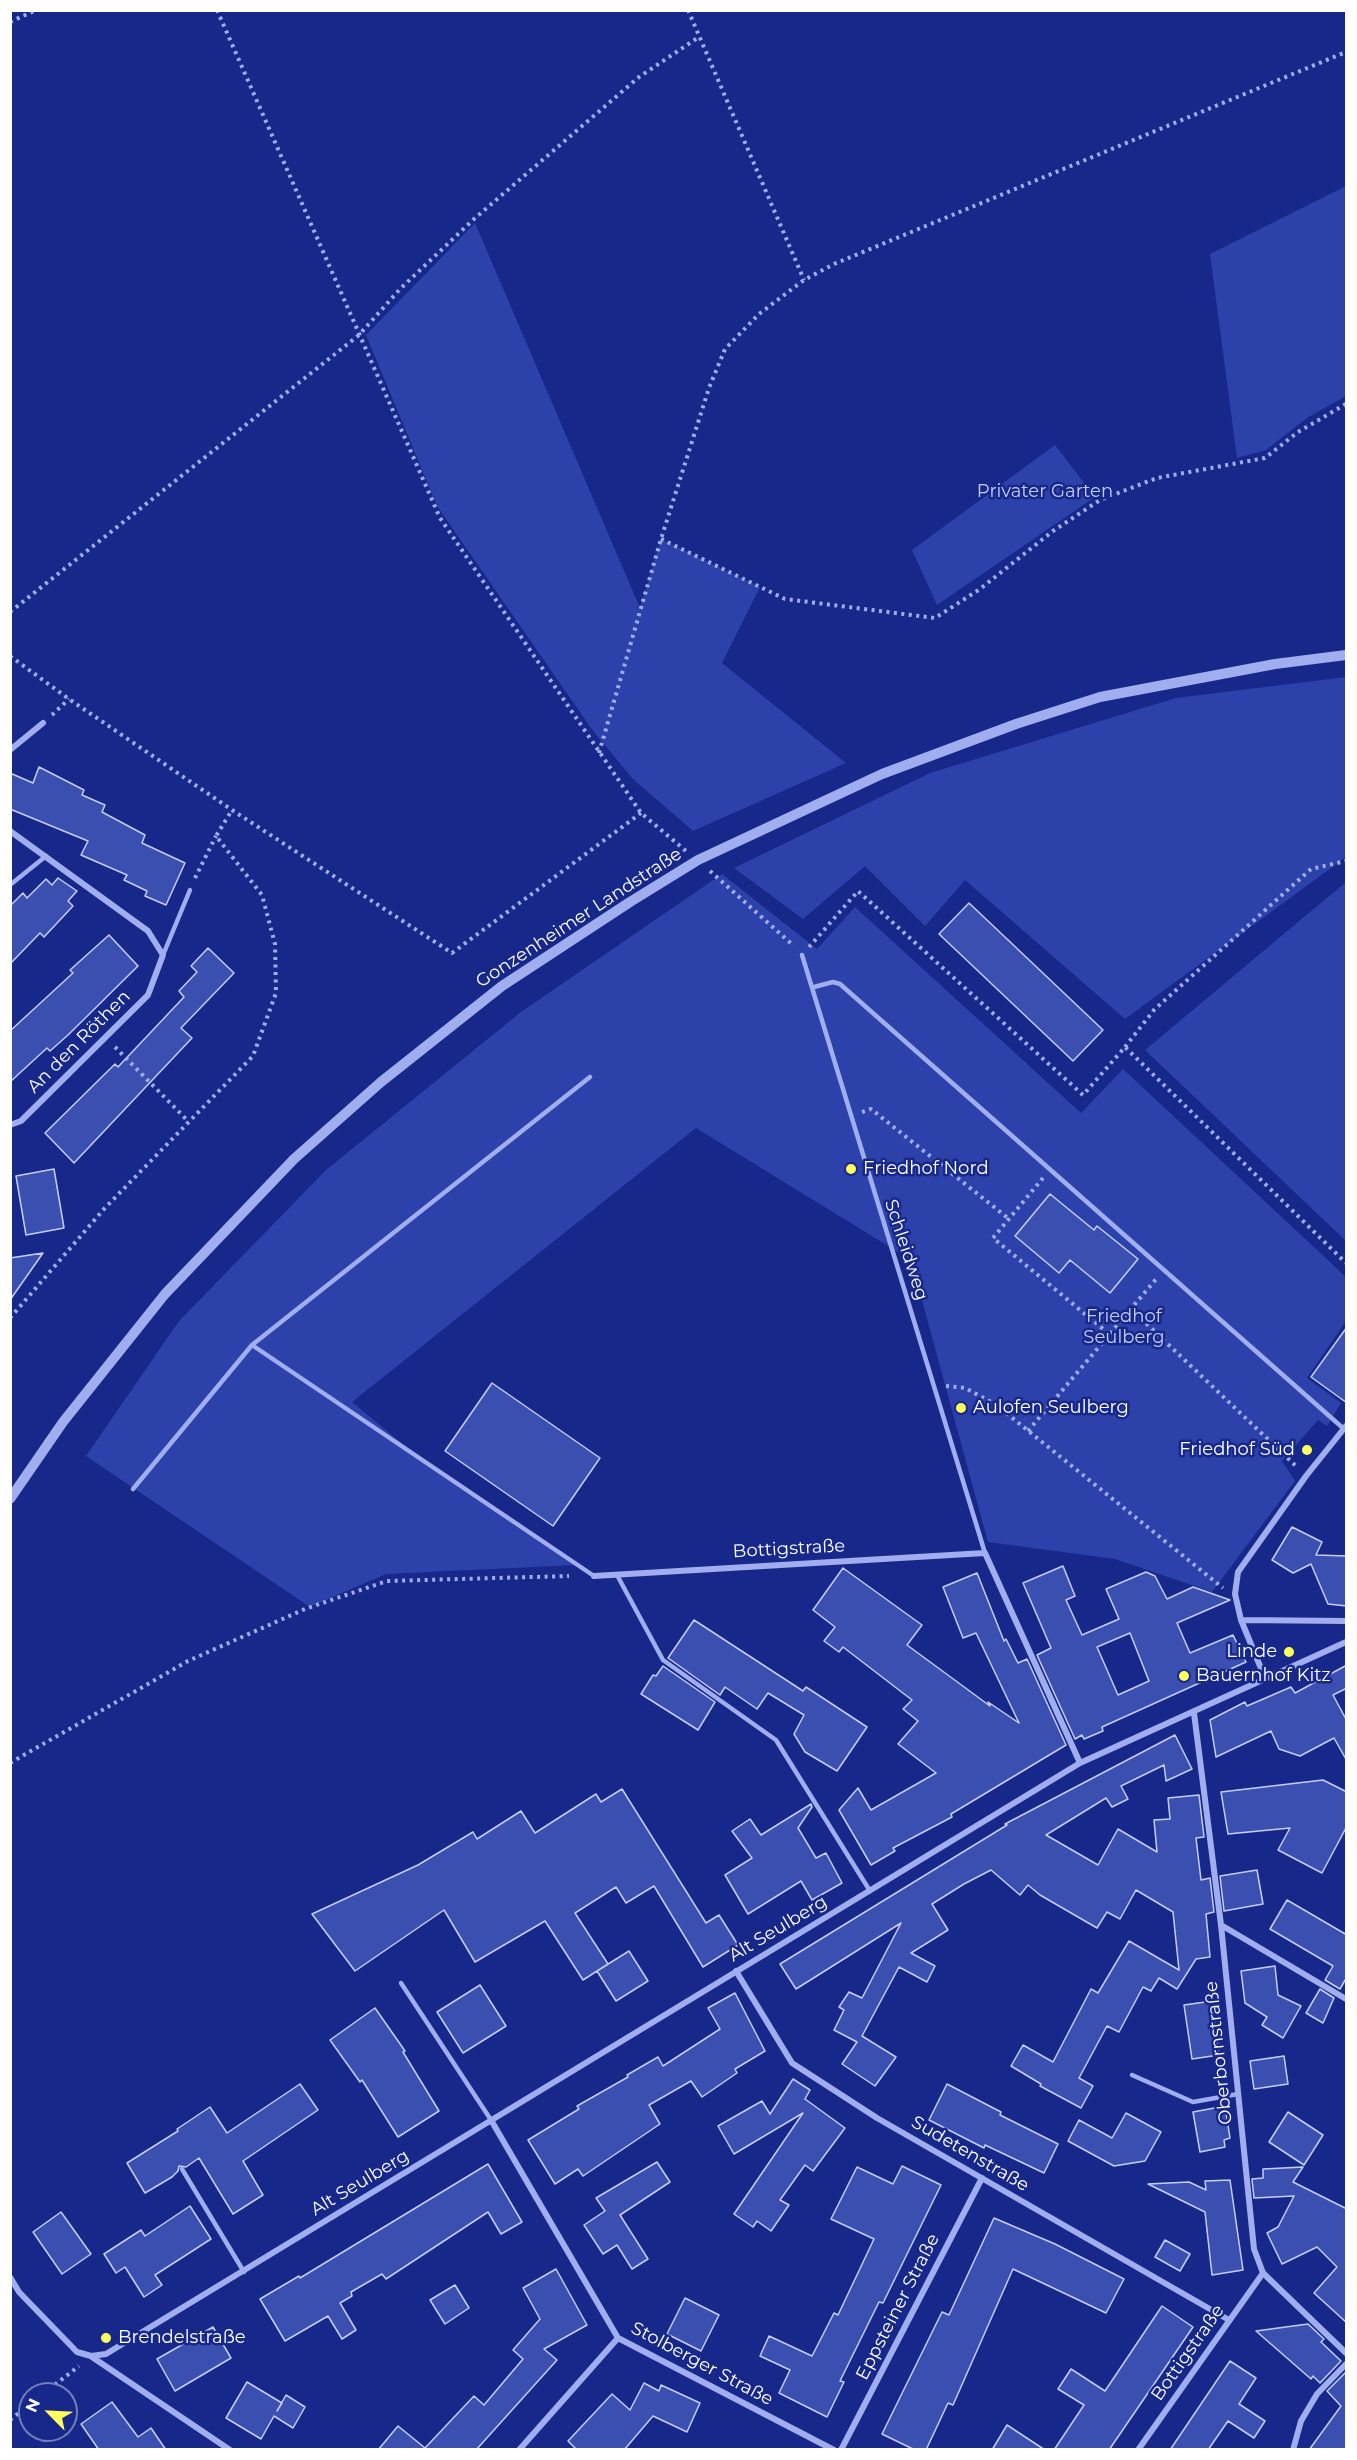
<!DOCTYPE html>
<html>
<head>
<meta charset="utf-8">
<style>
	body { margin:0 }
	#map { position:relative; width:1357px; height:2460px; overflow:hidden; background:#17288a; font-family:Montserrat,sans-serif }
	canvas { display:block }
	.frame { position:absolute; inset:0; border:12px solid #fff; pointer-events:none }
	.north { position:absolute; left:18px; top:2382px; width:60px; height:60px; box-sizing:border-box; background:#17288a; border:2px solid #747eb9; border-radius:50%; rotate:294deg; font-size:16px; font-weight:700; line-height:24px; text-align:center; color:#fff }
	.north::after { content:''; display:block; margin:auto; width:21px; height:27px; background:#fffe5d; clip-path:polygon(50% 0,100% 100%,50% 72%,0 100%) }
</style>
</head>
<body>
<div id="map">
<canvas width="1357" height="2460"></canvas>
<div class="frame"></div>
<div class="north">N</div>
</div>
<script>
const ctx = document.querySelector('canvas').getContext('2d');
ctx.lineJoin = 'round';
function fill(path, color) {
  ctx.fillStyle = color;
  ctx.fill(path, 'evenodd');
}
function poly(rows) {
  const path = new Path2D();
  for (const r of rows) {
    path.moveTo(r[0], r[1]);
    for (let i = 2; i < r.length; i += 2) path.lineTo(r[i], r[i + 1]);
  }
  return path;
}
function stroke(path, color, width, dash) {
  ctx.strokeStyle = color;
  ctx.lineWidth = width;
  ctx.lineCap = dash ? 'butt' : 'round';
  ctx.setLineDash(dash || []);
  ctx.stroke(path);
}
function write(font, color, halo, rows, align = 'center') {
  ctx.font = font + ' Montserrat,sans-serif';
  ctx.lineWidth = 5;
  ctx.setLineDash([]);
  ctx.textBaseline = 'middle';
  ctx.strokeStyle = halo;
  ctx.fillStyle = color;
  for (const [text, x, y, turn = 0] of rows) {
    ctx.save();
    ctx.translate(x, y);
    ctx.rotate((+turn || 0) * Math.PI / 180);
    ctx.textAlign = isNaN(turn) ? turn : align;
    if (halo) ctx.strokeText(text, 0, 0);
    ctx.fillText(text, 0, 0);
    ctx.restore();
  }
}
fill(poly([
	[1346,186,1346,396,1307,418,1266,450,1237,458,1210,254],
	[475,223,640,608,661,539,760,587,722,663,846,763,693,831,633,779,593,731,437,506,366,335],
	[1055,445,1095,497,937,605,912,550],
	[1346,677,1346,857,1125,1019,965,880,925,926,865,866,803,919,734,868,930,773,1176,698],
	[722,874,817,949,855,907,1081,1113,1123,1069,1346,1277,1346,1321,1307,1378,1341,1403,1327,1426,1318,1420,1282,1461,1295,1481,1212,1592,1115,1559,988,1542,911,1260,696,1128,352,1402,417,1456,577,1565,386,1574,310,1607,86,1456,179,1321,326,1170,521,1012],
	[1346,882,1346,1241,1145,1050]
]), '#2d41aa');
const building = poly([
	[39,767,84,790,82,795,105,805,102,812,145,835,142,843,185,863,166,905,145,896,147,891,124,880,127,875,81,855,88,841,10,809,10,773,33,783,39,767],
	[58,878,77,891,68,901,73,906,44,937,40,933,10,964,10,906,23,893,27,898,46,879,52,885,58,878],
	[969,903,1103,1030,1073,1061,939,934,969,903],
	[109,935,138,966,68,1035,50,1051,47,1048,10,1082,10,1031,73,973,70,970,109,935],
	[208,948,234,973,181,1028,192,1038,74,1163,45,1133,115,1064,118,1067,184,997,179,991,197,972,191,966,208,948],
	[54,1169,64,1228,26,1235,16,1176,54,1169],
	[1050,1194,1094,1230,1097,1226,1138,1259,1110,1293,1070,1260,1059,1273,1015,1236,1050,1194],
	[43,1253,10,1300,10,1258,43,1253],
	[1347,1327,1347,1403,1311,1377,1347,1327],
	[492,1383,600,1458,553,1526,445,1451,492,1383],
	[1292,1527,1322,1542,1316,1555,1347,1556,1347,1606,1328,1604,1311,1564,1293,1573,1272,1560,1292,1527],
	[1063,1566,1075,1596,1066,1600,1082,1635,1119,1619,1106,1589,1146,1572,1155,1576,1167,1599,1193,1587,1230,1600,1177,1623,1190,1653,1233,1635,1246,1662,1102,1727,1103,1731,1084,1739,1082,1735,1075,1739,1037,1655,1051,1648,1023,1583,1063,1566],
	[1130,1633,1149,1681,1118,1695,1097,1647,1130,1633],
	[843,1568,922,1625,907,1645,990,1706,988,1702,1019,1723,976,1633,963,1638,943,1587,977,1573,1004,1641,1006,1639,1018,1663,1027,1659,1066,1745,951,1814,952,1817,893,1848,895,1851,871,1865,839,1810,858,1788,871,1810,936,1773,898,1744,918,1721,903,1709,912,1700,843,1647,839,1652,824,1641,835,1627,813,1610,843,1568],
	[694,1620,803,1691,806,1687,867,1727,837,1771,805,1752,794,1734,804,1715,768,1693,757,1709,725,1687,720,1695,668,1658,694,1620],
	[1347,1665,1347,1688,1333,1695,1347,1721,1347,1761,1334,1738,1300,1756,1279,1749,1271,1731,1216,1757,1210,1720,1245,1702,1247,1706,1291,1687,1295,1693,1347,1665],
	[663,1666,715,1702,698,1730,641,1694,653,1675,656,1676,663,1666],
	[1175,1735,1192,1769,1166,1781,1164,1765,1121,1786,1128,1799,1112,1807,1106,1798,1046,1835,1098,1865,1118,1829,1157,1852,1154,1820,1170,1819,1168,1798,1199,1795,1204,1837,1196,1838,1201,1880,1210,1878,1214,1912,1206,1914,1210,1957,1196,1959,1177,1989,1159,1978,1151,1991,1143,1987,1119,2032,1107,2026,1079,2078,1093,2086,1081,2108,1040,2086,1041,2084,1011,2066,1023,2045,1053,2062,1091,1989,1098,1993,1129,1941,1179,1970,1173,1912,1136,1890,1120,1919,1107,1912,1097,1928,1040,1895,1028,1885,1020,1895,991,1870,964,1884,932,1904,948,1930,911,1953,935,1966,927,1982,899,1967,862,2036,896,2057,875,2086,842,2064,857,2042,834,2030,844,2010,839,2007,849,1992,862,1998,901,1923,796,1989,780,1964,1007,1825,1005,1824,1175,1735],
	[1323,1780,1347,1792,1347,1826,1322,1873,1278,1850,1290,1828,1228,1834,1221,1792,1323,1780],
	[622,1789,706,1923,719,1915,738,1945,703,1967,654,1886,626,1903,616,1887,575,1913,608,1964,583,1980,545,1921,475,1962,444,1910,355,1971,312,1914,418,1865,473,1832,477,1839,521,1811,535,1833,596,1794,601,1802,622,1789],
	[811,1804,812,1807,798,1828,816,1858,826,1853,842,1883,812,1900,801,1881,748,1914,725,1875,752,1858,732,1831,750,1819,761,1835,811,1804],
	[1257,1870,1263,1904,1224,1911,1220,1876,1257,1870],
	[1287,1900,1347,1935,1347,1977,1340,1989,1325,1980,1333,1966,1270,1929,1287,1900],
	[629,1951,648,1981,616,2001,597,1971,629,1951],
	[1275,1966,1278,1995,1301,2006,1283,2038,1262,2025,1267,2017,1245,2003,1241,1971,1275,1966],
	[480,1985,506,2026,463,2053,437,2012,480,1985],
	[1320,1989,1334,1998,1323,2023,1306,2013,1320,1989],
	[735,1993,765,2051,735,2069,737,2073,702,2097,691,2081,649,2105,660,2124,583,2176,578,2169,555,2184,528,2140,579,2109,577,2106,628,2077,627,2075,658,2057,663,2066,720,2029,708,2008,735,1993],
	[1212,2001,1219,2055,1192,2059,1184,2005,1212,2001],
	[375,2008,405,2051,403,2052,439,2111,398,2137,362,2080,360,2082,330,2040,375,2008],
	[1284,2056,1288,2084,1254,2089,1250,2061,1284,2056],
	[793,2079,810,2090,805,2099,845,2128,813,2171,805,2165,780,2200,789,2205,771,2231,757,2221,753,2227,734,2214,803,2113,734,2154,718,2126,762,2101,770,2114,793,2079],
	[300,2084,318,2110,243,2161,263,2195,233,2214,199,2158,186,2167,179,2166,178,2171,172,2177,145,2193,127,2163,178,2131,177,2129,210,2107,227,2133,300,2084],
	[947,2084,1001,2112,1000,2115,1058,2144,1044,2173,985,2145,984,2148,929,2120,947,2084],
	[1225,2106,1230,2138,1224,2140,1225,2147,1200,2152,1193,2112,1225,2106],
	[1288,2112,1323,2135,1304,2165,1269,2142,1288,2112],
	[1126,2113,1161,2132,1145,2161,1114,2166,1068,2141,1079,2120,1112,2138,1126,2113],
	[657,2162,670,2182,620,2215,648,2259,632,2269,617,2245,603,2254,584,2225,605,2211,596,2198,657,2162],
	[488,2164,522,2222,501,2234,488,2212,386,2279,382,2274,351,2292,352,2296,340,2303,356,2330,342,2339,328,2316,285,2341,260,2299,299,2276,300,2278,488,2164],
	[902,2166,941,2185,883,2303,879,2302,840,2381,844,2382,827,2417,779,2393,790,2370,760,2356,769,2336,812,2356,834,2313,838,2315,874,2239,831,2219,857,2167,893,2184,902,2166],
	[1303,2167,1293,2182,1347,2209,1347,2323,1314,2293,1337,2267,1317,2247,1282,2264,1267,2233,1278,2227,1294,2196,1254,2198,1252,2179,1263,2178,1263,2169,1303,2167],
	[1230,2180,1243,2270,1212,2275,1205,2212,1148,2184,1189,2182,1206,2190,1205,2181,1230,2180],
	[190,2206,211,2239,155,2275,162,2285,144,2297,125,2267,116,2273,104,2254,141,2230,145,2236,190,2206],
	[61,2212,91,2254,62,2274,33,2232,61,2212],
	[994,2218,1055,2244,1124,2279,1106,2313,1013,2269,953,2405,948,2403,926,2450,915,2450,882,2434,942,2312,949,2315,994,2218],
	[1165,2240,1190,2254,1180,2271,1155,2257,1165,2240],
	[556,2269,587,2325,544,2349,557,2360,476,2450,378,2450,398,2426,425,2448,474,2396,484,2405,523,2359,513,2350,540,2319,523,2288,556,2269],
	[455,2285,469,2308,445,2324,430,2300,455,2285],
	[685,2298,719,2315,701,2351,667,2334,685,2298],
	[1162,2306,1193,2327,1109,2450,1054,2450,1084,2405,1058,2389,1071,2369,1105,2391,1162,2306],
	[1308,2324,1324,2339,1321,2342,1341,2361,1320,2383,1313,2376,1311,2379,1256,2331,1308,2324],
	[213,2327,231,2358,175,2391,157,2359,213,2327],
	[1230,2361,1256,2378,1239,2404,1265,2421,1254,2438,1228,2421,1208,2450,1170,2450,1230,2361],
	[1347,2371,1347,2450,1309,2450,1341,2406,1327,2391,1347,2371],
	[247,2382,282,2403,277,2411,286,2395,305,2407,293,2428,274,2416,261,2439,226,2418,247,2382],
	[644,2383,659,2391,661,2385,700,2403,687,2432,653,2416,624,2450,577,2450,568,2441,612,2394,630,2410,644,2383],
	[112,2402,138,2437,151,2428,166,2450,99,2450,81,2424,112,2402],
	[1007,2425,1045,2450,992,2450,1007,2425]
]);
fill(building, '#3b4fb1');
stroke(building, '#c6cefa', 1.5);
stroke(poly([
	[217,10,440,518,641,813,686,851],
	[688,10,804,280],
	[10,22,36,10],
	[661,539,785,599,935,618,980,589,1053,531,1100,500,1157,478,1265,458,1298,432,1346,404],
	[10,612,359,335,400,289,474,219,639,77,699,37],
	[10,656,69,699,232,810,452,953,641,813],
	[52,715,69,699],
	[599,753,661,539,709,388,725,349,759,314,804,280,834,264,1346,52],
	[710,871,794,946],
	[195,878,216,836],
	[809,947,858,891,1083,1095,1125,1047,1346,1263],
	[115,1047,188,1121],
	[1125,1047,1154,1010,1311,869,1346,861],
	[862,1112,871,1109,1009,1219],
	[1043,1178,993,1238,1108,1333],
	[1130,1308,1297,1467],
	[10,1318,104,1209,253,1056,276,993,275,944,262,895,216,836,232,810],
	[946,1386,965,1388,995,1404,1223,1588],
	[1028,1431,1157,1278],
	[10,1763,188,1661,305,1609,387,1581,569,1576],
	[43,2394,79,2366],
	[10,2420,30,2404]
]), '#a0adee', 4, [3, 4.5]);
stroke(poly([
	[10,885,46,856],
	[163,955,190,890],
	[802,955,985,1553],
	[814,987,833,982,840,984,1344,1429],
	[252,1345,594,1576],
	[133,1489,252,1345,590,1077],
	[617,1575,663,1660,776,1740,870,1891],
	[401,1983,491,2120],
	[1132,2075,1193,2102,1238,2094],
	[182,2169,244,2272]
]), '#a0adee', 4.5);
stroke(poly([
	[10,750,43,723],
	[10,831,148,931,163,955,148,995,21,1121,10,1125],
	[594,1576,985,1553,1080,1763],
	[1241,1620,1346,1621],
	[1265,1678,1241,1620,1235,1594,1238,1572,1306,1476,1346,1426],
	[1194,1713,1221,1925,1254,2249,1263,2273,1346,2353],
	[1221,1925,1346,1999],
	[736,1971,792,2063,877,2118,1229,2320],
	[491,2120,618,2338,834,2450],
	[10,2277,19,2292,77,2352,91,2356,106,2354,1080,1763,1346,1642],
	[92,2357,230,2450],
	[519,2450,618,2338],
	[841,2450,982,2178],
	[1138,2450,1263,2273],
	[1293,2450,1301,2421,1317,2394,1346,2364]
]), '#a0adee', 6);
stroke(poly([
	[10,1499,63,1422,165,1294,294,1159,381,1082,502,986,630,902,698,860,882,774,1016,724,1100,697,1275,664,1346,655]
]), '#a0adee', 10);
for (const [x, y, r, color] of [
	[851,1169,6,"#fffe5d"],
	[961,1408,6,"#fffe5d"],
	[1307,1450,6,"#fffe5d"],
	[1289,1652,6,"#fffe5d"],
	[1184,1676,6,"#fffe5d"],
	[106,2338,6,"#fffe5d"]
]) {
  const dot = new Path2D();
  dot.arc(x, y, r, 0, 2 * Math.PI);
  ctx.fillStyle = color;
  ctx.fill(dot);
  stroke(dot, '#17288a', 2);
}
write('18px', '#c6cefa', '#17288a', [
	["Privater Garten",1045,492],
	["Friedhof",1124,1317],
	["Seulberg",1124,1338]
]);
write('18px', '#fff', '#17288a', [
	["Gonzenheimer Landstraße",579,918,-33],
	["An den Röthen",79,1042,-45],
	["Schleidweg",906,1250,72],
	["Bottigstraße",789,1549,-3],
	["Alt Seulberg",778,1929,-31],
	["Oberbornstraße",1219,2053,-96],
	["Sudetenstraße",970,2154,30],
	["Alt Seulberg",360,2183,-31],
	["Eppsteiner Straße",898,2307,-63],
	["Bottigstraße",1188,2353,-55],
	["Stolberger Straße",702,2364,28]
]);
write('18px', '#fff', '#17288a', [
	["Friedhof Nord",863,1169],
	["Aulofen Seulberg",973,1408],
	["Friedhof Süd",1295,1450,"right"],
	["Linde",1277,1652,"right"],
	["Bauernhof Kitz",1196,1676],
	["Brendelstraße",118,2338]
], 'left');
</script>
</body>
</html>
